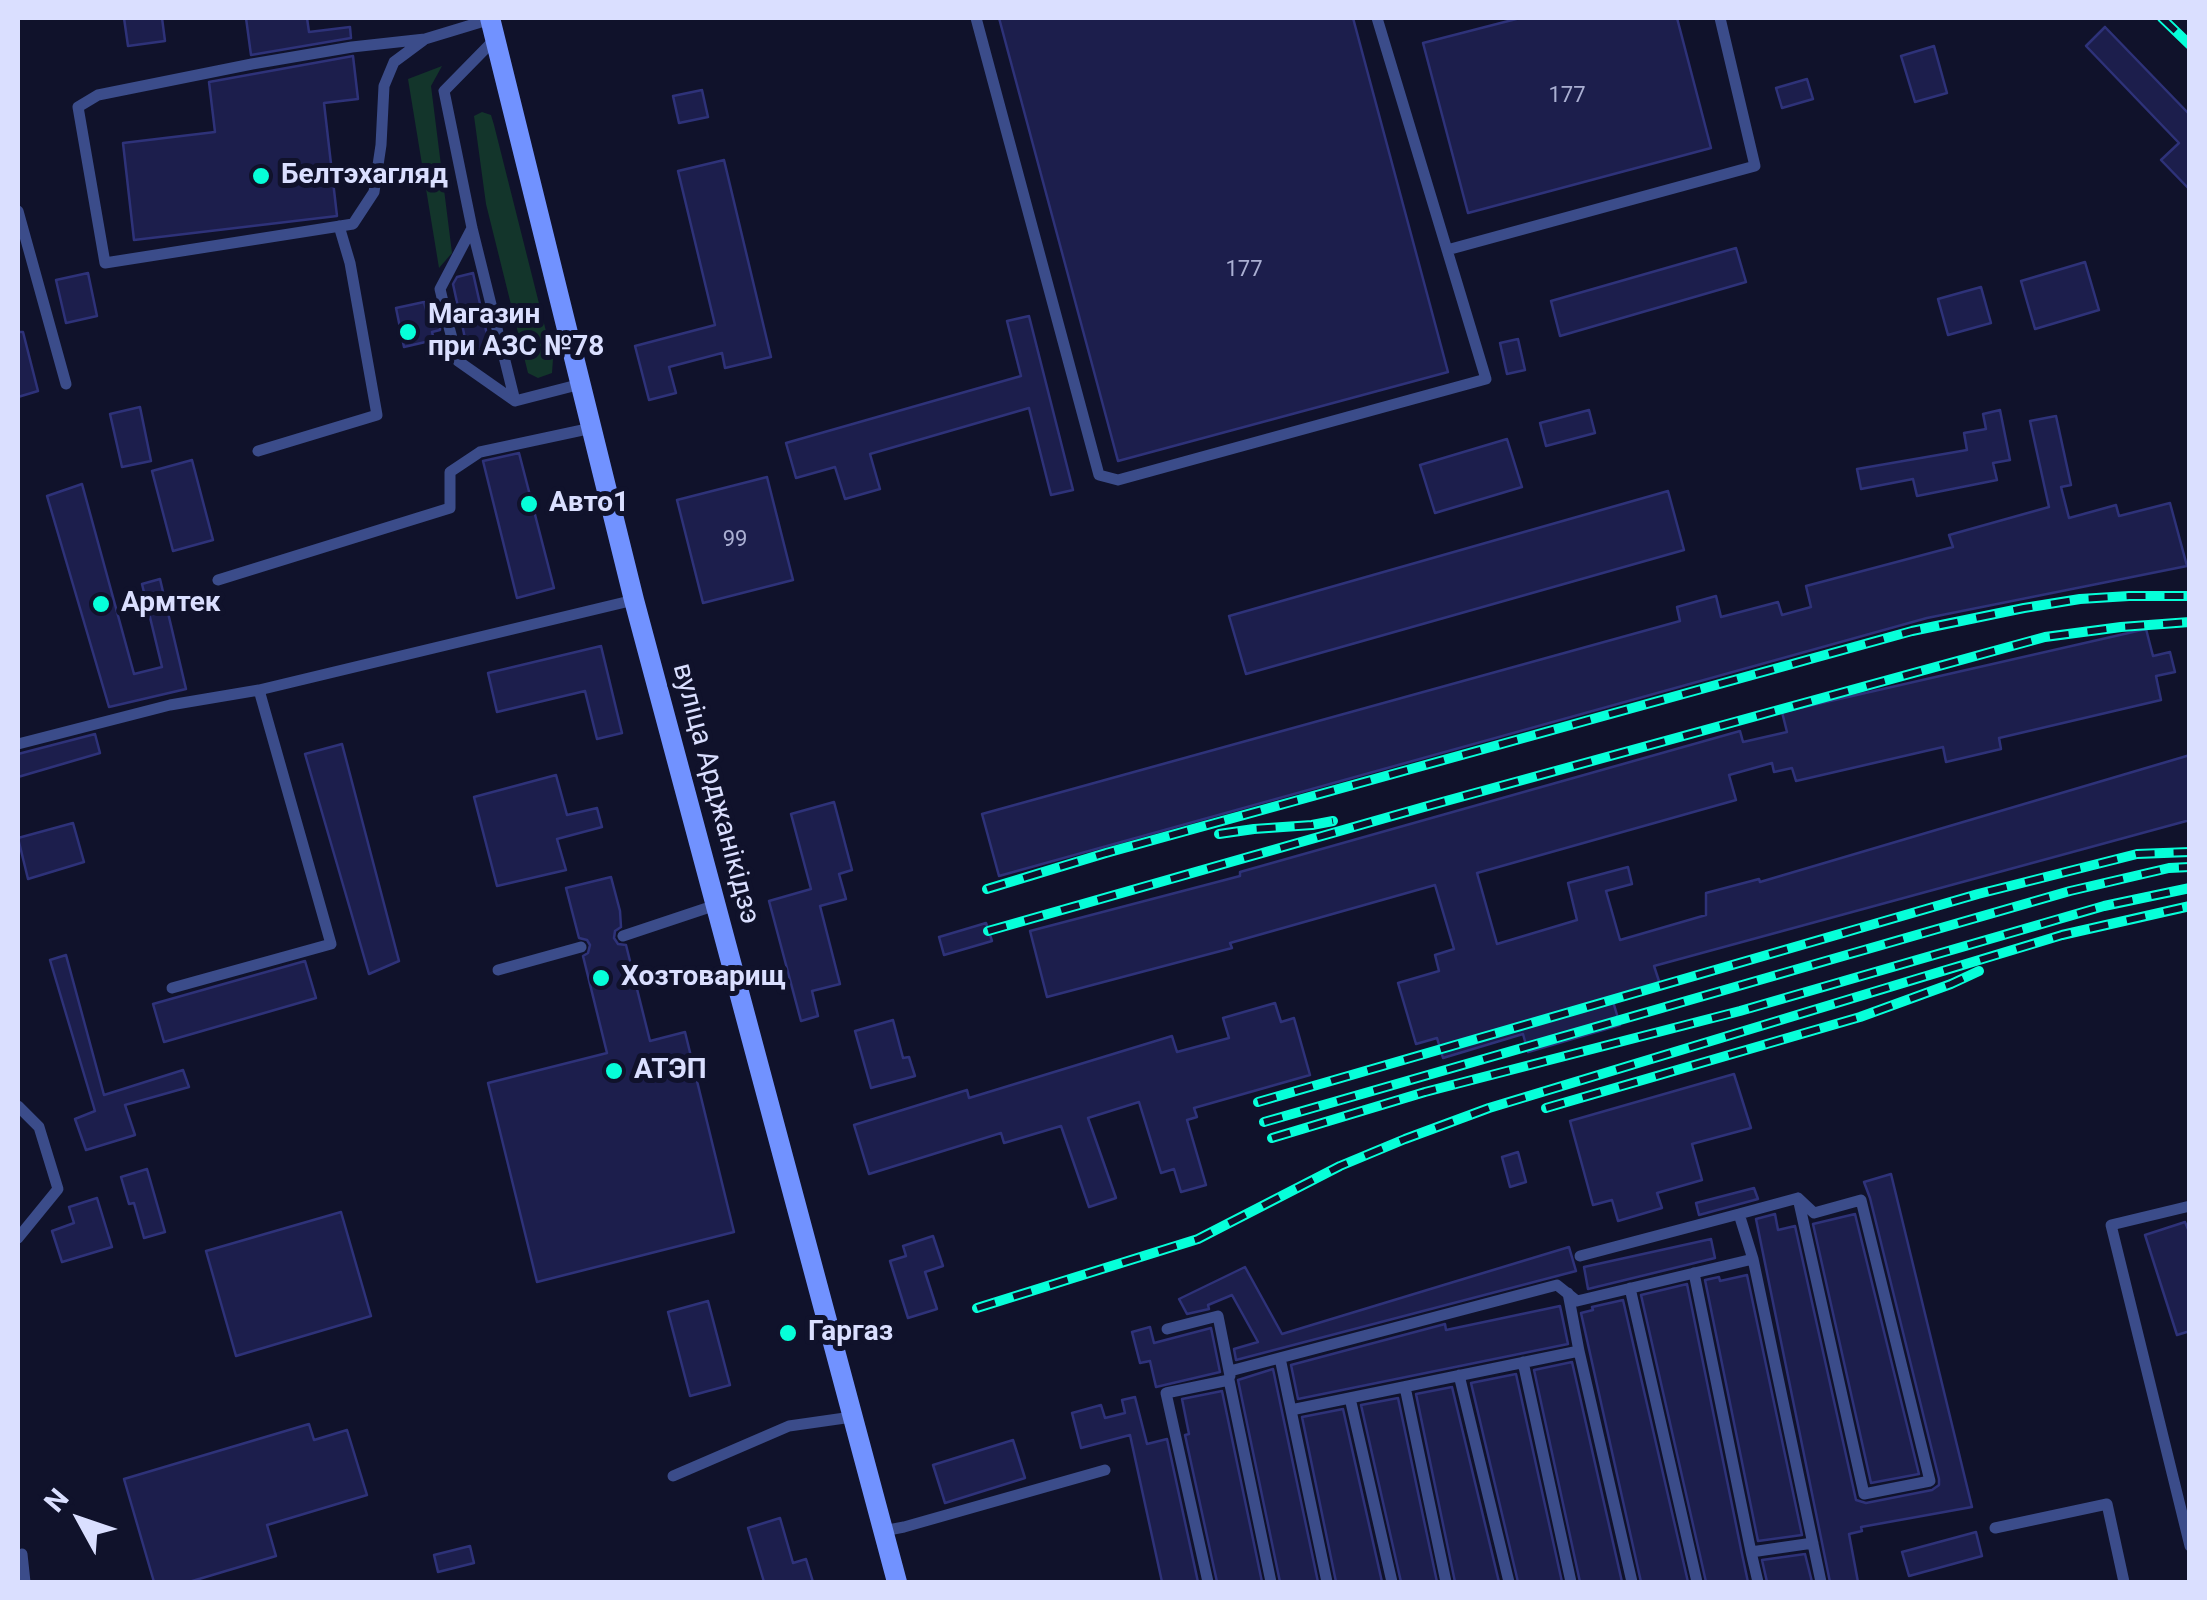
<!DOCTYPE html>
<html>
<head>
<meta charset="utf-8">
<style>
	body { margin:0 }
	#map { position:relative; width:2207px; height:1600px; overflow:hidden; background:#10122b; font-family:Roboto,sans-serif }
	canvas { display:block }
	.frame { position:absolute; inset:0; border:20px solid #dadfff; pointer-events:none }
	.north { position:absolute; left:30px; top:1470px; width:100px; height:100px; -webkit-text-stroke:8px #10122b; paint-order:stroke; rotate:310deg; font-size:28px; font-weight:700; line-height:40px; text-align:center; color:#dadfff }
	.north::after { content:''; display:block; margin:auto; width:35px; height:45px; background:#dadfff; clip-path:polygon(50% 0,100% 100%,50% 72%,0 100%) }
</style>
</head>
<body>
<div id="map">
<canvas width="2207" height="1600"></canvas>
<div class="frame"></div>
<div class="north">N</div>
</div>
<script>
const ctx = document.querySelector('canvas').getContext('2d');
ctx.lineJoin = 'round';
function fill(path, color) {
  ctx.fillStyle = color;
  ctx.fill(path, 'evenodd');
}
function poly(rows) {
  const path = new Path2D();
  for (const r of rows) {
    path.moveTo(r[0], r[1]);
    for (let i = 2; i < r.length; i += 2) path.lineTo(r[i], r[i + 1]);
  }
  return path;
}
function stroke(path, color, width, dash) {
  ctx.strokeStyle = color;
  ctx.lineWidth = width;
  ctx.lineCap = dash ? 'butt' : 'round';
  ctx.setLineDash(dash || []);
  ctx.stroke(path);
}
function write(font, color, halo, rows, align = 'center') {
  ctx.font = font + ' Roboto,sans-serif';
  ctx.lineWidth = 10;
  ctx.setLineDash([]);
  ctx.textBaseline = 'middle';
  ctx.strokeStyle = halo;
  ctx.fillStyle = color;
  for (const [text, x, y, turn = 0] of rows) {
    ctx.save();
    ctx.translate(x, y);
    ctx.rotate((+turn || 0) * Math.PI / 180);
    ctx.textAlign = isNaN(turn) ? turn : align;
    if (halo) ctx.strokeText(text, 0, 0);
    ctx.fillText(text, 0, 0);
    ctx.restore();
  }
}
fill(poly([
	[442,66,431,86,452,253,439,268,408,79],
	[482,112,491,115,494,125,553,359,552,373,538,378,528,373,486,204,474,116]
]), '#13352b');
const building = poly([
	[124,18,162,18,165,41,128,46,124,18],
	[246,18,307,18,309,32,350,27,351,38,251,55,246,18],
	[999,18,1353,18,1448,372,1118,461,999,18],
	[1520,18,1677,18,1711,148,1468,213,1423,43,1520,18],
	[2105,27,2190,115,2190,190,2161,160,2179,143,2086,46,2105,27],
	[1934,46,1947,93,1915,102,1901,56,1934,46],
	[353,56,358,99,324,103,337,216,134,240,123,143,215,132,209,82,353,56],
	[1807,79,1813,99,1782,108,1776,88,1807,79],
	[702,90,708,117,679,123,673,96,702,90],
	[724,160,771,357,725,368,722,353,669,367,676,393,649,400,635,346,715,325,678,171,724,160],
	[1736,248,1746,282,1560,336,1551,301,1736,248],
	[2085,262,2099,310,2035,329,2021,281,2085,262],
	[88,273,97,316,66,323,56,280,88,273],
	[473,273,490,348,468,353,462,324,458,325,455,320,450,318,454,314,454,308,458,307,453,284,457,277,473,273],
	[1981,287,1991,323,1948,335,1938,299,1981,287],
	[424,302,427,314,436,312,439,317,444,319,440,324,440,330,432,332,434,340,404,347,396,308,424,302],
	[1029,316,1073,490,1051,495,1029,408,870,454,880,489,845,499,835,467,796,478,786,443,1021,376,1007,321,1029,316],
	[18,332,23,332,38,391,18,397,18,332],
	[1518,339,1525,370,1507,374,1500,343,1518,339],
	[140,407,151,461,122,467,110,414,140,407],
	[1589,410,1595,433,1546,446,1540,423,1589,410],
	[2000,410,2010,460,1993,463,1997,480,1917,496,1913,479,1861,489,1857,469,1967,450,1964,433,1986,429,1983,414,2000,410],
	[2056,416,2071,485,2061,487,2069,518,2116,505,2119,516,2170,503,2187,566,1927,618,999,876,982,814,1680,621,1677,607,1716,596,1721,617,1778,602,1782,615,1811,607,1806,586,1953,547,1949,535,2049,507,2030,421,2056,416],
	[1507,439,1522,487,1435,513,1420,465,1507,439],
	[519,453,554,588,517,598,483,461,519,453],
	[192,460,213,540,173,551,152,471,192,460],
	[767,477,793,580,703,603,677,500,767,477],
	[82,484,134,674,162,667,142,584,160,579,186,689,109,707,47,496,82,484],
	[1668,491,1684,550,1246,674,1229,616,1668,491],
	[2146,629,2153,656,2170,652,2175,672,2156,676,2161,700,1999,738,2001,749,1946,762,1943,747,1796,781,1792,768,1774,772,1772,763,1729,775,1736,800,1477,873,1497,944,1577,920,1568,883,1628,867,1632,884,1606,891,1620,940,1706,915,1706,893,1759,879,1760,882,2190,755,2190,820,1654,966,1660,984,1612,998,1620,1025,1528,1052,1523,1034,1443,1058,1437,1038,1416,1044,1398,983,1439,971,1435,955,1454,949,1435,885,1230,943,1232,948,1047,997,1030,931,1240,876,1240,872,1740,731,1743,742,1787,732,1782,712,2146,629],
	[601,646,622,733,597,739,585,691,497,712,488,673,601,646],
	[95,734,100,753,18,777,18,754,95,734],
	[342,744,399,961,369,974,305,754,342,744],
	[556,775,567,815,597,808,602,827,557,839,566,870,497,886,474,797,556,775],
	[834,802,852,870,839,874,846,899,820,906,840,984,812,991,818,1016,801,1021,769,901,811,889,791,814,834,802],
	[73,823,84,862,28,879,18,838,73,823],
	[611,877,620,911,621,927,615,931,614,938,618,944,626,945,650,1041,685,1032,734,1232,537,1282,488,1083,607,1053,583,956,588,953,590,945,587,940,579,938,566,888,611,877],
	[986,923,992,941,944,955,939,937,986,923],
	[66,955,104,1095,183,1070,189,1087,125,1105,135,1135,86,1150,75,1119,95,1111,50,960,66,955],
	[305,961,316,998,164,1042,153,1004,305,961],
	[1275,1003,1281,1022,1294,1018,1310,1075,1194,1108,1197,1117,1187,1120,1206,1185,1181,1192,1174,1169,1161,1173,1139,1102,1088,1118,1116,1198,1089,1207,1061,1126,1004,1143,1001,1133,869,1174,854,1125,967,1090,969,1098,1172,1036,1177,1052,1229,1038,1223,1018,1275,1003],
	[893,1020,903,1058,909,1057,915,1076,871,1088,855,1031,893,1020],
	[1734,1074,1751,1128,1692,1144,1702,1180,1657,1193,1662,1208,1618,1221,1612,1200,1593,1205,1570,1121,1734,1074],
	[1518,1152,1526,1182,1510,1187,1502,1157,1518,1152],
	[147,1169,165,1232,144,1238,134,1203,129,1204,121,1177,147,1169],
	[1891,1174,1972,1507,1861,1527,1862,1531,1849,1534,1858,1582,1830,1582,1756,1219,1775,1214,1778,1230,1795,1226,1856,1500,1866,1503,1932,1490,1939,1485,1939,1479,1870,1198,1864,1182,1891,1174],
	[1754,1188,1758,1199,1699,1215,1696,1203,1754,1188],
	[97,1198,112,1247,62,1262,52,1231,74,1223,69,1207,97,1198],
	[341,1212,371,1316,236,1356,206,1251,341,1212],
	[1855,1214,1919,1474,1871,1483,1813,1224,1855,1214],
	[2185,1222,2190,1234,2190,1331,2177,1335,2145,1235,2185,1222],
	[933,1236,943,1266,925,1272,937,1309,908,1318,890,1261,906,1256,903,1246,933,1236],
	[1711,1239,1715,1258,1588,1289,1584,1267,1711,1239],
	[1569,1247,1576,1271,1236,1360,1234,1349,1258,1342,1232,1295,1208,1305,1209,1309,1187,1314,1179,1299,1245,1267,1282,1334,1569,1247],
	[1747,1275,1802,1535,1758,1541,1705,1280,1719,1277,1720,1281,1747,1275],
	[1687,1284,1742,1554,1748,1582,1706,1582,1641,1295,1687,1284],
	[1623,1300,1688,1582,1641,1582,1581,1313,1593,1310,1592,1307,1623,1300],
	[708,1301,730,1385,690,1396,668,1312,708,1301],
	[1560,1306,1568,1344,1298,1399,1291,1365,1445,1324,1446,1330,1560,1306],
	[1150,1327,1154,1343,1211,1328,1220,1372,1156,1387,1150,1361,1140,1363,1132,1332,1150,1327],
	[1572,1362,1622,1582,1580,1582,1534,1370,1572,1362],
	[1273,1369,1318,1582,1280,1582,1238,1380,1273,1369],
	[1516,1374,1562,1582,1518,1582,1471,1383,1516,1374],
	[1452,1387,1499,1582,1455,1582,1416,1394,1452,1387],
	[1222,1391,1262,1582,1217,1582,1185,1435,1189,1434,1182,1399,1222,1391],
	[1135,1397,1147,1444,1167,1439,1198,1582,1162,1582,1130,1435,1081,1448,1072,1413,1101,1405,1105,1418,1125,1413,1122,1400,1135,1397],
	[1398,1398,1437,1582,1401,1582,1361,1405,1398,1398],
	[1343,1409,1382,1582,1336,1582,1302,1417,1343,1409],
	[309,1424,314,1440,347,1430,367,1495,267,1525,276,1556,189,1582,154,1582,124,1479,309,1424],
	[1013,1440,1025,1478,945,1503,933,1465,1013,1440],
	[780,1518,793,1563,806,1559,813,1582,764,1582,748,1528,780,1518],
	[1976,1532,1982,1556,1909,1576,1902,1552,1976,1532],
	[470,1546,474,1563,438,1572,434,1555,470,1546],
	[1805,1554,1812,1582,1767,1582,1762,1560,1805,1554]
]);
fill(building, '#1c1e4c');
stroke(building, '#2e3279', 2.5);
stroke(poly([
	[976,18,1099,475,1118,480,1486,379,1377,18],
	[425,39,352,47,252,64,98,95,78,107,105,263,353,224,374,192,381,145,384,86,394,62,425,39,491,19],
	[495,39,444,91,472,228,515,401,581,384],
	[18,211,66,384],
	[1447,250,1755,166,1720,18],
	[445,310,440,289,472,228],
	[449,327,458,361,515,401],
	[258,451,377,415,350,263,339,226],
	[218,580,450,508,450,472,480,452,592,428],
	[18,744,170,705,259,690,634,600],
	[623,936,716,905],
	[498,970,581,947],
	[172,988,331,944,259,690],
	[18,1106,39,1127,58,1189,18,1238],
	[2190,1206,2111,1225,2190,1546],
	[1739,1214,1798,1198,1814,1213,1861,1200,1930,1481,1864,1494,1798,1198],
	[1753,1259,1821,1582],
	[1694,1273,1751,1552],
	[1630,1288,1697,1582],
	[1167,1329,1218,1316,1230,1376],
	[1579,1351,1632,1582],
	[1280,1358,1327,1582],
	[1523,1362,1571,1582],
	[1230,1371,1557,1285,1577,1301,1753,1259,1739,1214,1580,1256],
	[1459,1375,1509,1582],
	[1405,1387,1446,1582],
	[1350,1398,1392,1582],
	[1291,1410,1579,1351,1568,1293],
	[673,1476,789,1426,852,1417],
	[1995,1528,2107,1504,2124,1582],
	[883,1531,904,1527,1105,1470],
	[22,1554,25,1582],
	[1208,1582,1166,1393,1229,1380,1271,1582],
	[1758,1582,1751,1552,1813,1543]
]), '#3b4c8a', 11);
stroke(poly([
	[490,18,634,600,897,1582]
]), '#7192ff', 20);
const rail = poly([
	[2162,18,2190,45],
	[1219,834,1254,829,1312,825,1333,821],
	[987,889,1106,853,1912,631,2024,608,2080,599,2129,596,2190,596],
	[988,931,1424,807,2045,637,2121,627,2190,622],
	[1258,1102,1978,894,2137,854,2190,852],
	[1546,1108,1860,1017,1951,984,1979,971],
	[1264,1122,2070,891,2169,868,2190,867],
	[1272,1138,1425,1092,1740,1011,2104,906,2190,888],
	[977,1308,1198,1239,1340,1166,1405,1139,1489,1108,2062,935,2190,906]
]);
stroke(rail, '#06ffd9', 10);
stroke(rail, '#10122b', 6, [19]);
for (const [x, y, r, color] of [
	[261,176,10,"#06ffd9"],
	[408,332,10,"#06ffd9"],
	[529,504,10,"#06ffd9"],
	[101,604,10,"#06ffd9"],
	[601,978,10,"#06ffd9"],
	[614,1071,10,"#06ffd9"],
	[788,1333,10,"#06ffd9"]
]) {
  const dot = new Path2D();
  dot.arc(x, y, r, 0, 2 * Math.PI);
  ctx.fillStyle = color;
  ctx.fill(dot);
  stroke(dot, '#10122b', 4);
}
write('22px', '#aaafd2', null, [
	["177",1567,96],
	["177",1244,270],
	["99",735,540]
]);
write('bold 28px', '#dadfff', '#10122b', [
	["Белтэхагляд",281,176],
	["Магазин",428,316],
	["при АЗС №78",428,348],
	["Авто1",549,504],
	["Армтек",121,604],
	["Хозтоварищ",621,978],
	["АТЭП",634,1071],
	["Гаргаз",808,1333]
], 'left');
write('28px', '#dadfff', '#10122b', [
	["вуліца Арджанікідзэ",715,794,75]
]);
</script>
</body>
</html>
